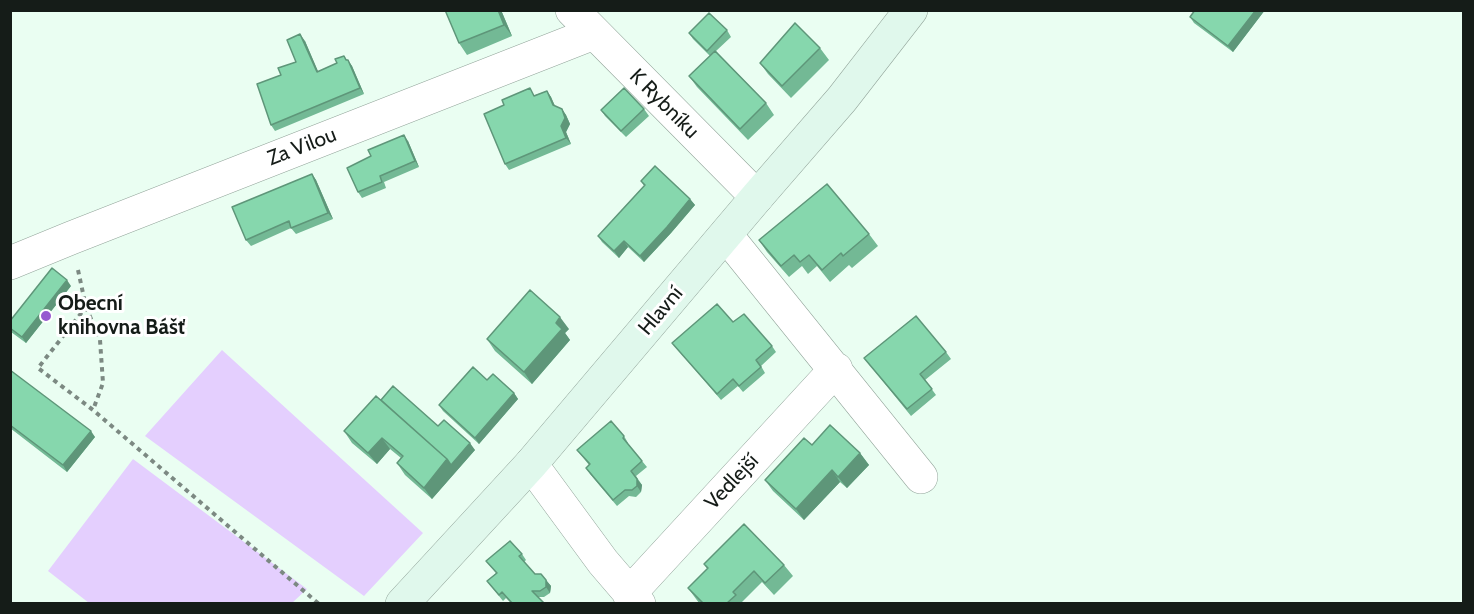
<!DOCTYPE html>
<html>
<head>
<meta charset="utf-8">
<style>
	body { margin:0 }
	#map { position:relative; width:1474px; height:614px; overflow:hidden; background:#eafef2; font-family:Cabin,sans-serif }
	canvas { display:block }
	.frame { position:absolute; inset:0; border:12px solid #151c18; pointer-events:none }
</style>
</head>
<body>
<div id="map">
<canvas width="1474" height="614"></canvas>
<div class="frame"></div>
</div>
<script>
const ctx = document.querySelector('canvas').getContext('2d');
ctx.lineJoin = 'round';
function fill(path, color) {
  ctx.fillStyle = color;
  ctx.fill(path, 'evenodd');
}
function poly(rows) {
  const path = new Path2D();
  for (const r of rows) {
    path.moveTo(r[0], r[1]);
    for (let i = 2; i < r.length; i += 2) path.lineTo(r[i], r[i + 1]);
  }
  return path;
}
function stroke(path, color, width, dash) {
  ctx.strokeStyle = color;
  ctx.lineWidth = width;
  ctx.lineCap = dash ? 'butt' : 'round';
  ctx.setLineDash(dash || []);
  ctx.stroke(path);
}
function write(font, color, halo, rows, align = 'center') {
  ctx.font = font + ' Cabin,sans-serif';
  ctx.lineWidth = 6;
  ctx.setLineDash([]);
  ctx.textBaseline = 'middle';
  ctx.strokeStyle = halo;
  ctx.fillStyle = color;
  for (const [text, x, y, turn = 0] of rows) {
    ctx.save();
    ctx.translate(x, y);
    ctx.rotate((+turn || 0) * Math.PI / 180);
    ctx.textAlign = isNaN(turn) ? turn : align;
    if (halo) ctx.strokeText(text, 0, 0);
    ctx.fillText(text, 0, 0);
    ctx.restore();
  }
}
fill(poly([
	[222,350,423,533,364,596,145,436],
	[133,459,307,589,292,603,89,603,48,571]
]), '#e4cffe');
const street = poly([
	[572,10,757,197],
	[726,235,921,477],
	[10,263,71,238,594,33],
	[531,464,603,562,639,604],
	[629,594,836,369]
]);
const secondary = poly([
	[402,604,531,464,757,197,842,99,911,10]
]);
stroke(street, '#92a49a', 34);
stroke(secondary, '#92a49a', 34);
stroke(poly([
	[78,270,86,307,38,368,93,410,319,604],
	[86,307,100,340,103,383,93,410]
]), '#7c8982', 4, [4.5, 4.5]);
stroke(street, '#fff', 33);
stroke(secondary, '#e0f8ec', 33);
fill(poly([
	[445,10,501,10,512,36,467,55,459,43],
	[1265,10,1233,52,1194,23,1190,17],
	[727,30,731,37,716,51,766,103,774,115,748,140,697,87,689,76,710,56,693,39,689,33],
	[305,41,318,72,337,63,344,56,352,66,364,94,275,131,271,125,281,75,296,62],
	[820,48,829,60,791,98,768,74,760,63],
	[547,91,551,97,555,106,562,109,566,115,570,124,566,132,571,144,509,170,505,164,535,95],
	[644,109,649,116,626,137,605,116,601,110],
	[408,141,419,167,384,182,386,188,362,198,358,192],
	[312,174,316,180,333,219,296,234,291,228,251,246,246,240],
	[641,181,690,199,695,205,671,233,644,262,628,247,619,258,602,242,598,236,644,186],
	[869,234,878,246,852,268,849,265,830,282,817,266,808,274,802,266,789,277,767,252,759,240],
	[71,286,26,343,11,332,10,321],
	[733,322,772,346,776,352,761,366,765,373,743,392,738,386,721,400,672,343],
	[569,329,565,333,570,340,532,384,495,351,487,339],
	[946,352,951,359,925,380,936,395,911,416,864,358],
	[10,370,95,437,67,472,10,428],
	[487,380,514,393,518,399,479,444,443,411,439,405],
	[381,400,438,426,475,450,432,499,405,475,397,463,401,458,390,449,377,464,352,443,344,431],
	[624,436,628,443,627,443,647,467,636,476,642,485,641,492,636,497,629,496,617,506,590,474,586,468,589,465,577,450],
	[812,445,860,453,869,465,847,488,840,482,804,520,773,491,765,480],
	[522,554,526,560,524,562,535,574,546,580,551,586,550,593,544,597,538,597,544,603,511,603,506,598,503,601,487,581,496,573,486,561],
	[704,564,784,565,793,576,774,595,762,582,741,603,742,603,699,603,688,588,707,569]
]), '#73b995');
fill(poly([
	[498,10,501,10,512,36,504,25],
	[1256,10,1265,10,1233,52,1228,46],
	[300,34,305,41,321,78,317,72],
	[348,60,352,66,364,94,360,88],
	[547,91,551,97,557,111,553,105],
	[562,109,566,115,570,124,566,132,571,144,566,138,561,126],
	[404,135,408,141,419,167,415,161],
	[312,174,316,180,333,219,328,213],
	[690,199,695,205,671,233,644,262,640,256],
	[624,241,628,247,619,258,614,251],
	[67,280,71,286,26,343,22,337],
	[560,317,569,329,565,333,570,340,532,384,524,372,556,323],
	[514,393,518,399,479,444,475,438],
	[91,431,95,437,67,472,63,465],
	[382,438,390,449,377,464,368,453],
	[470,443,475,450,432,499,424,488,447,459],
	[860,453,869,465,847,488,838,477],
	[832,470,840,482,804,520,796,509],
	[637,479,642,485,641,492,637,486],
	[546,580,551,586,550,593,546,587]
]), '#5e9679');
const building = poly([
	[445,10,498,10,504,25,459,43,445,10],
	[1195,10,1256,10,1228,46,1190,17,1195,10],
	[709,13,727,30,707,51,689,33,709,13],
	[795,23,820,48,782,86,760,63,795,23],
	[300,34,317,72,337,63,335,59,344,56,346,60,348,60,360,88,271,125,257,84,281,75,278,68,296,62,287,40,300,34],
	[715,51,766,103,740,129,689,76,715,51],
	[530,88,534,96,547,91,553,105,562,109,565,118,561,126,566,138,505,164,484,114,504,105,502,100,530,88],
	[624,88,644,109,621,131,601,110,624,88],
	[404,135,415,161,380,176,382,182,358,192,347,168,371,156,368,150,404,135],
	[655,166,690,199,667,227,640,256,624,241,614,251,598,236,645,185,641,181,655,166],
	[312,174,328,213,291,228,289,221,246,240,232,207,312,174],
	[827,184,869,234,843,256,841,253,822,270,809,255,800,262,794,255,781,266,759,240,827,184],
	[52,268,67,280,22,337,10,328,10,321,52,268],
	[530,290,560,317,556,323,562,329,524,372,487,339,530,290],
	[717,304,733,322,744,314,772,346,756,360,761,367,739,386,733,379,717,394,672,343,717,304],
	[916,316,946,352,920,374,932,389,907,409,864,358,916,316],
	[473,367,487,380,493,374,514,393,475,438,439,405,473,367],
	[10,370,91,431,63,465,10,425,10,370],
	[393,386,438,426,444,420,470,443,451,465,447,459,381,400,393,386],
	[376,396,447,459,424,488,397,463,403,456,382,438,368,453,344,431,376,396],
	[611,421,624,436,623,438,642,461,631,471,637,479,637,486,632,490,625,490,613,500,586,468,590,464,577,450,611,421],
	[830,425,860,453,838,477,832,470,796,509,765,480,804,438,812,445,830,425],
	[744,524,784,565,765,583,754,571,733,592,736,595,727,603,703,603,688,588,708,568,704,564,744,524],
	[510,541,522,554,519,556,535,574,541,574,546,580,546,587,540,591,532,591,544,603,512,603,502,592,499,595,487,581,497,573,486,561,510,541]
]);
fill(building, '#86d7ad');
stroke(building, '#5e9679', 1.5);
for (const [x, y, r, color] of [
	[46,316,6,"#9659d0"]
]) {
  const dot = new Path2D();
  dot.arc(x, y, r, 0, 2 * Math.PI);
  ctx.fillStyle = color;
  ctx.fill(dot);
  stroke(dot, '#fff', 2);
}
write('21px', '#151c18', '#fff', [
	["K Rybníku",664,104,45],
	["Za Vilou",302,147,-21],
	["Hlavní",661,311,-50],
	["Vedlejší",732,482,-47]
]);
write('bold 21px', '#151c18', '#fff', [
	["Obecní",58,304],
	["knihovna Bášť",58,328]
], 'left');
</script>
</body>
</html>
